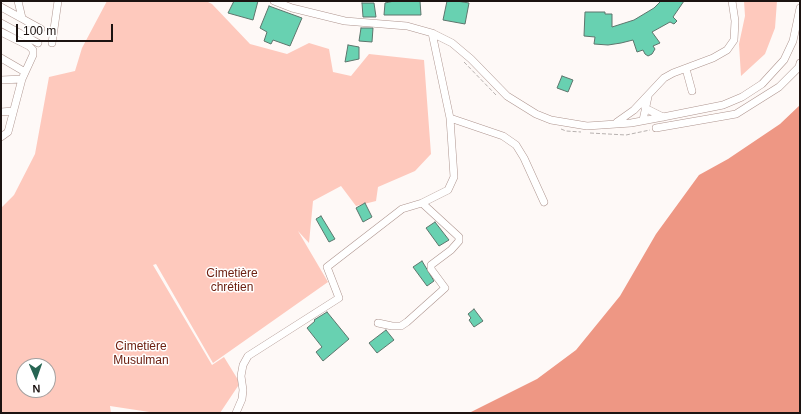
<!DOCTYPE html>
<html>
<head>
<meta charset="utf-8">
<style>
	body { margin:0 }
	#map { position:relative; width:801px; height:414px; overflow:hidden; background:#fef9f7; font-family:Arial,sans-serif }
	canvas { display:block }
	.frame { position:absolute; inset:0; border:2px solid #1c1311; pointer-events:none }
	.north { position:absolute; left:16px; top:358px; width:40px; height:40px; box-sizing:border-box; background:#fff; border:1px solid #a4a1a0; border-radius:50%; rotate:178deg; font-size:11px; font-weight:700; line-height:16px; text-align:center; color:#1c1311 }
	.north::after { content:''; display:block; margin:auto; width:14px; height:18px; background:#266553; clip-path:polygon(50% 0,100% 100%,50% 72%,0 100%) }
	.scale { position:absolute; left:16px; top:24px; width:97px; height:18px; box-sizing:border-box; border:2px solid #1c1311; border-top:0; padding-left:5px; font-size:12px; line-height:14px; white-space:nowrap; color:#1c1311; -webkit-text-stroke:3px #fff; paint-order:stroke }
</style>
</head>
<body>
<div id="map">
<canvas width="801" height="414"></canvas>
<div class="frame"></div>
<div class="north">N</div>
<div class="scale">100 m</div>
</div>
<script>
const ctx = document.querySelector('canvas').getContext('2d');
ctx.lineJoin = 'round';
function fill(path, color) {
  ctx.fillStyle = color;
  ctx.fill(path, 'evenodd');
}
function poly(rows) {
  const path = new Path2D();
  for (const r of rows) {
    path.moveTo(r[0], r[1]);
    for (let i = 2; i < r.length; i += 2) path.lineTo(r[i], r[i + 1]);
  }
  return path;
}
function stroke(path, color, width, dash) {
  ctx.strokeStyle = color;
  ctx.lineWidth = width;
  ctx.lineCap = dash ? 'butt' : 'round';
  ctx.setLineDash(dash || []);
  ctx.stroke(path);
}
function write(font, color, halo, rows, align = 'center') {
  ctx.font = font + ' Arial,sans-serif';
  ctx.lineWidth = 3;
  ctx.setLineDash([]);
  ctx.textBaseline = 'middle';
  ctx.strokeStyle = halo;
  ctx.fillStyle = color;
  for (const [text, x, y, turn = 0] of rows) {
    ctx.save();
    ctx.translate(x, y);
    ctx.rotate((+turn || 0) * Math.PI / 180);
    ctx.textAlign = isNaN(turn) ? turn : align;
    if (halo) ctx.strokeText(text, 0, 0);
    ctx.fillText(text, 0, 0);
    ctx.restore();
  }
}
fill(poly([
	[107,1,206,1,212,4,250,44,287,54,309,43,329,49,333,72,351,76,369,54,424,60,431,154,415,171,378,187,376,201,356,206,341,186,313,201,309,243,298,231,328,282,213,363,156,264,153,265,212,365,224,357,240,383,220,413,156,413,110,406,111,413,1,413,1,208,14,195,35,154,49,77,75,71,82,48],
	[24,366,48,366,48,390,24,390],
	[744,1,777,1,775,28,765,54,741,76,739,44,745,16]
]), '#fec9bd');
fill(poly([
	[800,105,800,413,469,413,537,379,576,350,620,296,656,234,699,175,728,159,780,124]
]), '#ee9784');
const building = poly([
	[234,1,258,1,253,20,228,13,234,1],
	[394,1,420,1,421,15,384,15,385,3,394,1],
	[447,1,457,1,469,3,465,24,443,20,447,1],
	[661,1,684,1,673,17,677,21,674,24,670,22,652,32,660,43,653,46,655,49,652,54,648,56,645,54,643,50,637,52,633,40,621,43,608,45,594,44,595,37,584,36,585,12,605,12,605,14,612,14,612,27,634,20,654,8,661,1],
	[362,3,374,3,376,17,363,17,362,3],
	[269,6,302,18,290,46,273,40,271,44,264,41,267,32,260,28,269,6],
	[361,28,373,28,372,42,359,41,361,28],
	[348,45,359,47,359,59,345,62,348,45],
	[562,76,573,80,568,92,557,88,562,76],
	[365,203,372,217,363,222,356,208,365,203],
	[321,216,335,239,329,242,316,219,321,216],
	[435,222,449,240,439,246,426,228,435,222],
	[422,261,434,281,427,286,413,267,422,261],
	[474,309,483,321,474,327,469,320,471,318,468,314,474,309],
	[327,312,349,339,323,361,316,352,322,347,307,328,315,321,314,320,327,312],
	[386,330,394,340,377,353,369,343,386,330]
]);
fill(building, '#68d1b1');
stroke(building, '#5d756c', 1);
const minor = poly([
	[18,1,22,18],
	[274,1,292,8,345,21,407,26,432,33,452,43,471,59,507,96,536,114,551,120,587,126,631,123,663,117,723,105,742,97,762,84,784,60,793,41,800,8],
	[1,7,41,29],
	[1,23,38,43],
	[1,32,29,46,33,50,33,55,22,79,8,132,1,137],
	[52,43,58,1],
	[1,58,25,72],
	[686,69,692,91],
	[1,80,22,79],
	[645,108,663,117],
	[1,112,13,111],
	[450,118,503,136,516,145,524,158,544,202],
	[643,120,648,97],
	[617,122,634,110,664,78,673,73,713,58,727,50,734,40,735,21,732,1],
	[656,128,736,114,779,87,799,67,800,63],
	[378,323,392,326,401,326,407,322,445,288,431,269,431,265,451,250,459,241,459,237,422,203],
	[236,413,242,399,243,390,241,376,243,365,248,356,339,298,327,267,402,209,422,203,448,190,454,177,450,118,432,33]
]);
stroke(minor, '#ae958f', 8);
stroke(poly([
	[464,62,496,95],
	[561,129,566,131,581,132],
	[590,133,626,135,650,130]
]), '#b7b1af', 1, [4, 2]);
stroke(minor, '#fff', 7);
write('12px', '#6d2112', '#fff', [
	["Cimetière",232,274],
	["chrétien",232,288],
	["Cimetière",141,347],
	["Musulman",141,361]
]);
</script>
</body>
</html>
